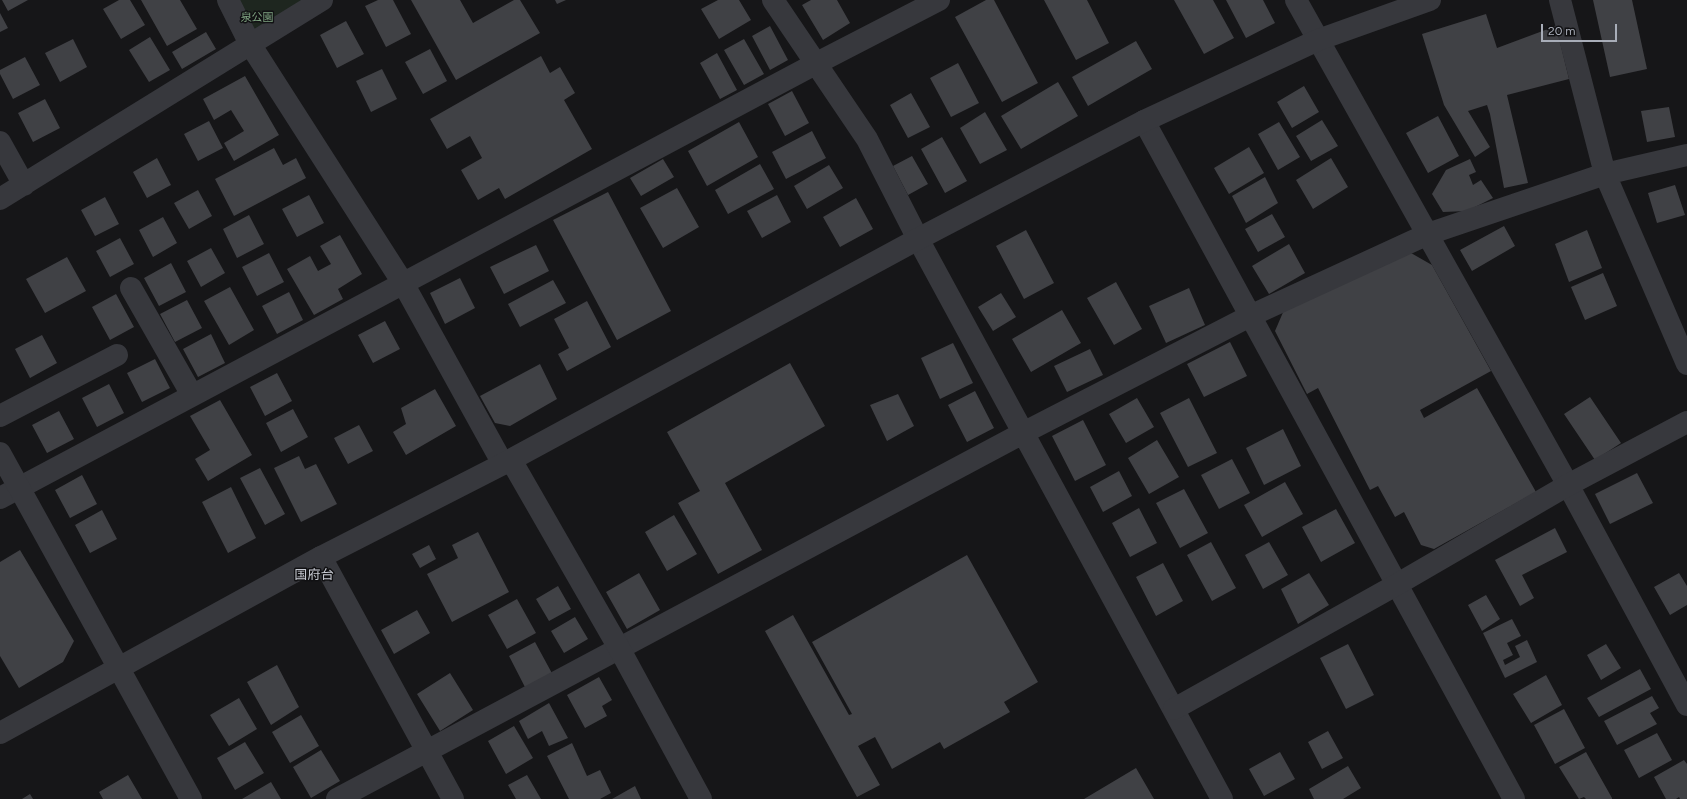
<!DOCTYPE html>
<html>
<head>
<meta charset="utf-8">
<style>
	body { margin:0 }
	#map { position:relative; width:1687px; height:799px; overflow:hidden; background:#161618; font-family:Figtree,sans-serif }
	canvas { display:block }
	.scale { position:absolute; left:1541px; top:24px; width:76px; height:18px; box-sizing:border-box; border:2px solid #a8adb8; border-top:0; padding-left:5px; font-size:12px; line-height:14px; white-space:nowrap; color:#a8adb8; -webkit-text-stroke:3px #111113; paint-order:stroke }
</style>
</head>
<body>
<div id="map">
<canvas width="1687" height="799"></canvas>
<div class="scale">20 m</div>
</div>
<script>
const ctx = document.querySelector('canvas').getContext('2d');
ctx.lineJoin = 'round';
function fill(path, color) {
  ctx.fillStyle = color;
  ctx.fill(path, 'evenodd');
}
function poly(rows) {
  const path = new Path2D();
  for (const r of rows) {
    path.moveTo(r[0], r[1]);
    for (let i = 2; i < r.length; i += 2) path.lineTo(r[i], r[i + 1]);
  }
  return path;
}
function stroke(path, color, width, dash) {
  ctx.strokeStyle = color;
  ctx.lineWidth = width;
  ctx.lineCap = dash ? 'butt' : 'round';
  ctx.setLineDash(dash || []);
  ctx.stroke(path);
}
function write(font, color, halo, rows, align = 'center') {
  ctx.font = font + ' Figtree,"Noto Sans JP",sans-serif';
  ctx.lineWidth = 3;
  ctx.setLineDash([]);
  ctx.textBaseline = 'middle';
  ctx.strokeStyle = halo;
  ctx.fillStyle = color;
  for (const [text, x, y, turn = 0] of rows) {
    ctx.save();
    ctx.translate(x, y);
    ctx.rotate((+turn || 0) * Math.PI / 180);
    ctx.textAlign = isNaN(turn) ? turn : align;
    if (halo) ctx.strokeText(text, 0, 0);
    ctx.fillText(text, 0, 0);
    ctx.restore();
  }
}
fill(poly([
	[228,0,322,0,245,34]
]), '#1e261f');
fill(poly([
	[2,0,28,0,8,11],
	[119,0,130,0,145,25,121,39,103,9],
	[141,0,180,0,197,29,167,46],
	[378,0,393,0,411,34,386,47,365,6],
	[411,0,460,0,473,23,514,0,520,0,540,33,456,80],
	[555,0,566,0,557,4],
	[718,0,739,0,751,20,719,39,701,9],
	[811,0,837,0,850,23,823,40,802,5],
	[986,0,994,0,1038,83,1002,102,955,17],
	[1044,0,1087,0,1109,43,1076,60],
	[1174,0,1213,0,1234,38,1204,54],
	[1226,0,1263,0,1275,23,1246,38],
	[1593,0,1632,0,1647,69,1610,77],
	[0,13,8,28,0,32],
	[1486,14,1497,48,1556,26,1569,79,1507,95,1528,183,1504,188,1490,114,1487,105,1468,111,1490,147,1475,157,1444,105,1422,34],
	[346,21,364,54,337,68,320,35],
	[770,26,788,60,770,70,752,36],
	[206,32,216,49,182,69,172,52],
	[150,37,170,70,149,82,129,50],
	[73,39,87,67,60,82,45,53],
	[744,39,764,74,744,85,724,50],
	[1136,41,1152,69,1088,106,1072,77],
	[430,49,447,81,423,94,405,62],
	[717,53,737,90,720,99,700,63],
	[541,56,550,73,560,67,575,93,564,100,592,149,505,199,499,188,478,200,461,170,482,158,470,136,447,149,430,119],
	[25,57,40,85,13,99,0,74,0,70],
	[958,63,979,103,951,117,930,78],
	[382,69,397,99,371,112,356,81],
	[245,76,279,135,234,161,224,143,244,131,231,110,214,120,203,99],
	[1058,82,1078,116,1021,149,1001,116],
	[1304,86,1319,112,1292,128,1277,102],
	[792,91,809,123,785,136,768,104],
	[911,93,930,127,908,138,890,105],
	[45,99,60,128,33,142,18,113],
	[1669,107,1675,137,1647,142,1641,111],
	[985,112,1007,150,980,164,960,128],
	[1438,116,1459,156,1428,173,1406,133],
	[1322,120,1338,146,1311,161,1296,136],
	[209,121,223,148,198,161,184,134],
	[739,122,758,157,707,186,688,151],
	[1279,122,1300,157,1278,170,1258,134],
	[812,131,826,158,786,179,772,152],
	[942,137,967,181,945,193,921,149],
	[1249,147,1264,173,1229,194,1214,168],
	[274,148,283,165,296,158,306,178,234,216,215,179],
	[912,156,928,184,908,195,893,166],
	[157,158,171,185,147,198,133,172],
	[1331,158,1348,187,1313,209,1296,180],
	[663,159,674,177,641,196,630,178],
	[1470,159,1476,172,1469,175,1473,185,1481,180,1493,198,1467,211,1443,212,1432,194,1446,170],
	[760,164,774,189,728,214,715,190],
	[829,165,843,188,807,209,794,186],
	[1265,177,1278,203,1246,223,1232,196],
	[1675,185,1685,215,1657,223,1648,193],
	[677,188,699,227,663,248,640,208],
	[198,190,212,216,189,229,174,203],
	[608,192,671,311,617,340,553,220],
	[309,195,324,223,297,237,282,209],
	[777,195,791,222,762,238,747,211],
	[105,197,119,224,95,236,81,210],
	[856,198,873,229,840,247,823,217],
	[1272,214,1285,237,1258,252,1245,229],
	[249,215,264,244,237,258,223,229],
	[163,217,177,243,153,257,139,230],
	[1504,226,1515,246,1472,271,1460,250],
	[1026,230,1054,283,1024,299,996,246],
	[1587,230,1602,268,1569,282,1555,244],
	[340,235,362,274,338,289,343,299,314,315,287,269,310,256,318,271,331,264,320,246],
	[120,238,134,264,110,277,96,251],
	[1289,244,1305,273,1269,294,1252,266],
	[536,245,549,271,504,294,490,267],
	[211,248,225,273,201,287,187,261],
	[269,253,284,282,257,296,242,267],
	[1411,253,1432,265,1491,371,1420,410,1424,418,1477,388,1536,492,1434,549,1421,545,1404,512,1395,517,1378,486,1370,490,1318,388,1307,394,1275,331,1284,310],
	[67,257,86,291,45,313,26,279],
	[171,263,186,292,159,306,144,278],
	[1603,273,1617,306,1585,320,1571,287],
	[460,278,475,308,445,324,430,293],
	[553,280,566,303,520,327,508,304],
	[1116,282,1142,329,1114,345,1087,298],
	[230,287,254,330,229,345,204,301],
	[1189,288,1205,325,1166,343,1149,306],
	[289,292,303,320,277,334,262,306],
	[1001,293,1016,317,993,331,978,307],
	[116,294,134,327,110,340,92,307],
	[187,300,202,328,175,342,160,314],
	[587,301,611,347,567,371,558,354,569,348,554,319],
	[1062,310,1081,343,1031,372,1012,339],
	[385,321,400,349,373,363,358,335],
	[211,334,225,363,198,377,183,349],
	[42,335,57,363,30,378,15,349],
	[1230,342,1247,376,1204,397,1187,364],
	[953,343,973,383,940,399,921,358],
	[1090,349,1103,375,1067,392,1054,366],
	[155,359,170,388,142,402,127,373],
	[790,363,825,426,725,483,762,550,718,574,678,503,700,491,667,432],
	[540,364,557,399,510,426,495,423,480,396],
	[277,373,292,401,265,416,250,387],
	[109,384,124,413,97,427,82,398],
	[435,389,456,426,406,455,393,432,406,424,401,408],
	[975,391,994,428,967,442,948,405],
	[898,394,914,426,887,441,870,405],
	[1590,397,1621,443,1595,460,1564,414],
	[1137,398,1154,427,1126,443,1109,414],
	[1189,398,1217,453,1188,467,1160,413],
	[220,400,252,455,208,481,195,459,210,450,190,416],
	[293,409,308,437,281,452,266,423],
	[59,411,74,439,47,453,32,425],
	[1083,420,1106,465,1075,481,1052,436],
	[359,425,373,451,348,464,334,438],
	[1283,429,1301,466,1264,485,1246,448],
	[1157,440,1179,477,1149,494,1128,458],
	[299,456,305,469,316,464,337,504,301,522,274,468],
	[1232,459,1250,493,1219,509,1201,475],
	[260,468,285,514,265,525,240,478],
	[1119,471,1132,496,1103,512,1090,487],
	[1637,473,1653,503,1610,524,1595,494],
	[82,475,97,504,70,518,55,490],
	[1285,482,1303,514,1262,537,1244,505],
	[231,487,256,538,228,553,202,502],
	[1184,489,1208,533,1180,548,1156,503],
	[1139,508,1157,543,1130,557,1112,523],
	[1336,509,1355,543,1321,562,1302,527],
	[102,510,117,539,90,553,75,525],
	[674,515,697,554,667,571,645,532],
	[1555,528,1567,552,1522,575,1534,598,1520,606,1495,560],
	[478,532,509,592,452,622,427,574,458,558,452,545],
	[1211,542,1236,588,1212,601,1187,555],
	[1269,542,1288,575,1263,589,1245,555],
	[429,545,436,559,420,568,412,554],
	[20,550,74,641,63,662,19,688,0,656,0,562],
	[967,555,1038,682,1004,702,1010,712,944,749,940,742,892,769,875,737,858,746,880,785,857,797,765,631,793,615,849,715,852,714,812,642],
	[1163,563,1183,601,1156,616,1136,577],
	[639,573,660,610,627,629,606,592],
	[1309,573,1329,605,1298,624,1281,589],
	[1679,573,1687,586,1687,605,1670,615,1654,587],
	[558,586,571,609,549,621,536,599],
	[1486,595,1500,619,1482,631,1468,605],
	[517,599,536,633,507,649,488,615],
	[417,610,430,633,394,654,381,630],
	[575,617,588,639,564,653,551,631],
	[1512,619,1521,636,1507,643,1513,655,1503,660,1505,665,1520,657,1515,646,1527,640,1537,662,1505,678,1483,633],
	[535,642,554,677,527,691,509,656],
	[1348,644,1374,695,1346,709,1320,658],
	[1606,644,1621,668,1601,680,1587,655],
	[277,665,299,707,271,725,247,682],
	[1640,669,1651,689,1599,717,1587,698],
	[450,673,473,710,440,731,417,694],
	[1546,675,1562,705,1531,723,1513,694],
	[599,677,612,700,602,706,607,716,585,728,567,695],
	[1652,696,1659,708,1650,713,1657,724,1617,745,1604,721],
	[239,698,257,729,229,746,210,715],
	[549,703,568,738,549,746,542,731,528,739,519,721],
	[1564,709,1585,748,1555,764,1534,725],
	[301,715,319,746,290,763,272,732],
	[514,726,533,758,506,774,488,741],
	[1328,731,1343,758,1322,769,1308,742],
	[1657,733,1672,760,1639,778,1624,750],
	[245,742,264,773,235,790,217,758],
	[572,743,587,776,600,770,611,793,600,799,569,799,547,756],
	[321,750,340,781,311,798,293,767],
	[1280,752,1295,779,1264,796,1249,769],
	[1586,752,1612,798,1612,799,1586,799,1584,797,1579,799,1559,767],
	[1684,760,1687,764,1687,799,1680,799,1679,797,1676,799,1666,799,1654,777],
	[1348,766,1361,788,1343,799,1314,799,1309,789],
	[1136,768,1154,799,1084,799],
	[128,775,142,799,103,799,99,792],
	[527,775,541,799,516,799,508,785],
	[271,782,281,799,242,799],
	[635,786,641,799,612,799],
	[30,794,33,799,22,799]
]), '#404145');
stroke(poly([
	[228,0,250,44,403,283,503,464],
	[773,0,867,139,918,239,1222,799],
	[1296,0,1568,485,1687,705],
	[1560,0,1605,174,1687,364],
	[1144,121,1514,799],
	[0,142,24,185],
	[0,199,322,0],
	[131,288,192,395],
	[0,416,117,355],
	[0,498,817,63,939,0],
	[321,557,453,799],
	[337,799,1023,433,1250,316,1428,234,1605,174,1687,155]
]), '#37383d', 22);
stroke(poly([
	[0,453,191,799],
	[511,460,619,648,701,799],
	[1174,709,1396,585,1568,485,1687,422],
	[0,733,321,557,503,464,918,239,1144,121,1318,40,1430,0]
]), '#37383d', 22);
write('11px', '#7fa381', '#111113', [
	["泉公園",257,18]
]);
write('13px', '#c9ccd4', '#111113', [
	["国府台",314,575]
]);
</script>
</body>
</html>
